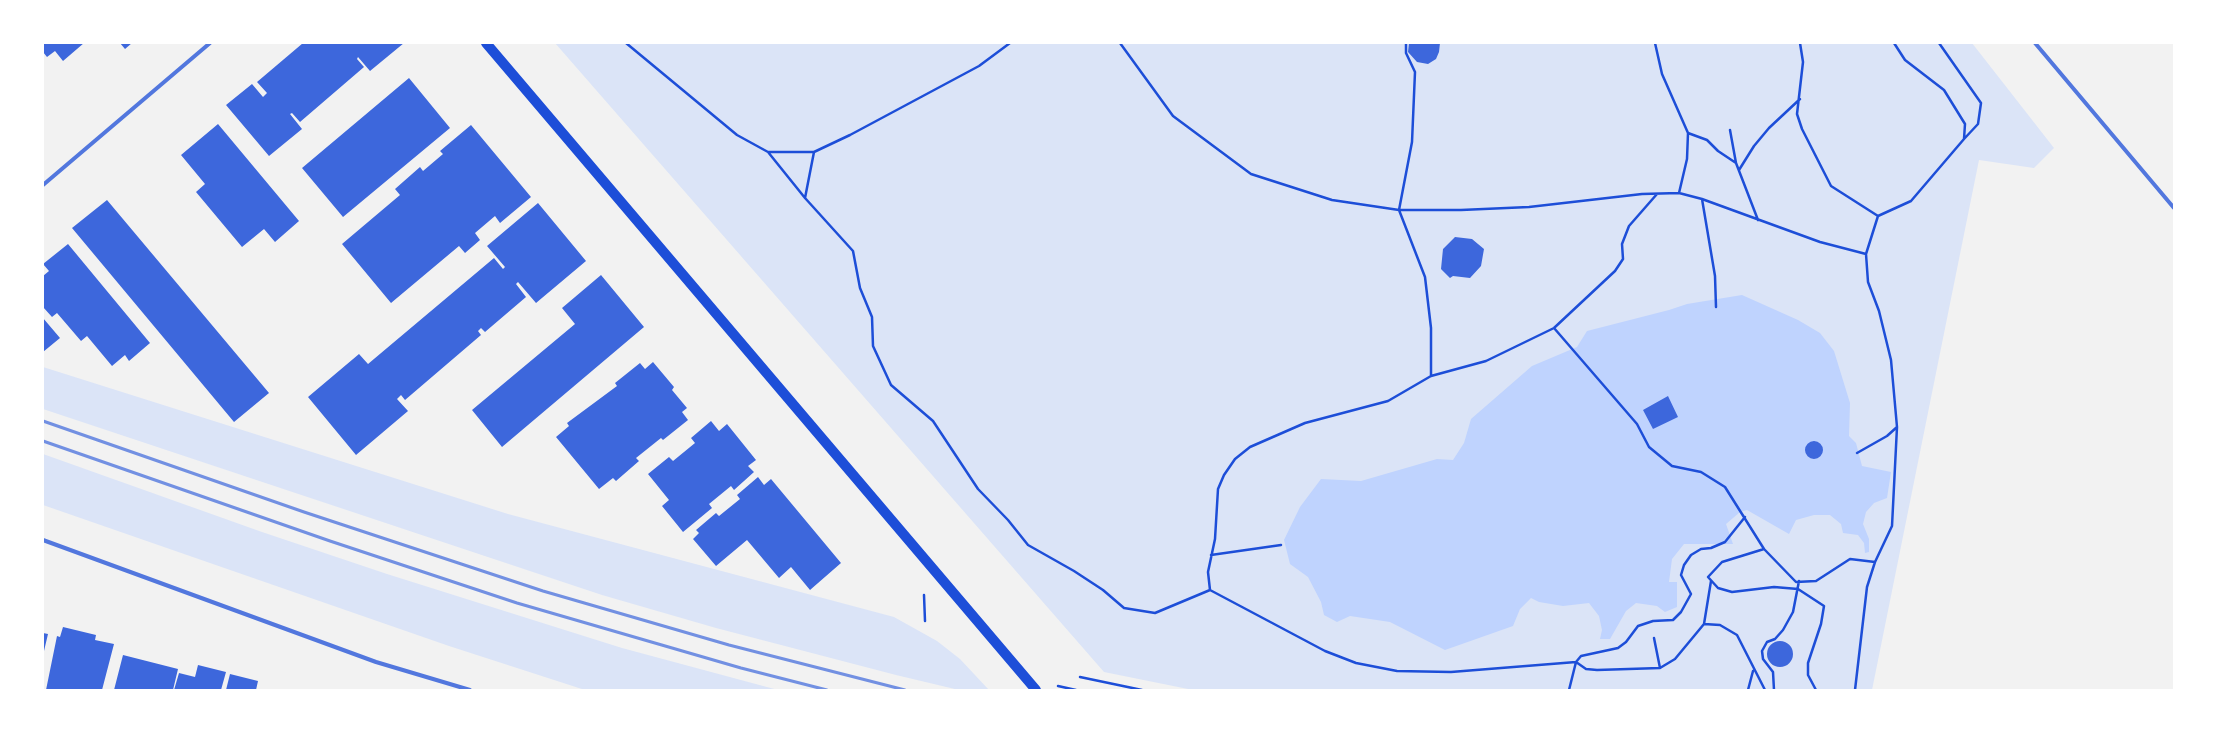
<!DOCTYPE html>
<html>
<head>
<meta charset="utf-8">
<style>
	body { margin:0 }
	#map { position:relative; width:2217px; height:733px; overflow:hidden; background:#f2f2f2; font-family:"Titillium Web",sans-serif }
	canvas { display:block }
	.frame { position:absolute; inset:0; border:44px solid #fff; pointer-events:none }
</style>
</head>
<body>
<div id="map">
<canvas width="2217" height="733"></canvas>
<div class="frame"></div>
</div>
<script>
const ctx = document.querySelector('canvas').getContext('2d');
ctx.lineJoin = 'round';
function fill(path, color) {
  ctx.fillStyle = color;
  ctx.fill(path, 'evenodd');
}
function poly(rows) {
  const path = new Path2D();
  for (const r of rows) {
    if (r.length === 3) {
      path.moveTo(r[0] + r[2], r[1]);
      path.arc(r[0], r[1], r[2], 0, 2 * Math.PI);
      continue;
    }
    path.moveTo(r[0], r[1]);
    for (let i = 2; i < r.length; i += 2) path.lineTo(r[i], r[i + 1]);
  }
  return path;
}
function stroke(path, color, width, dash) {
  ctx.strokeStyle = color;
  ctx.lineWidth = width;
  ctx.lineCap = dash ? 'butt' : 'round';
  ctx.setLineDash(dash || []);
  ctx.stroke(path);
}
fill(poly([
	[555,43,1972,43,2054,148,2034,168,1979,160,1872,690,1193,690,1104,672],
	[43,367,508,514,894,617,937,641,960,659,989,690,959,690,896,675,716,628,602,595,43,409],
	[43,454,262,532,387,574,622,648,778,690,585,690,449,646,43,505]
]), '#dbe4f7');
fill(poly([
	[1742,295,1798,320,1820,333,1834,351,1850,403,1849,436,1856,443,1862,466,1891,472,1887,498,1874,503,1866,512,1863,524,1869,539,1869,552,1865,553,1864,543,1858,535,1843,533,1841,524,1830,515,1814,515,1796,520,1789,534,1747,510,1740,512,1726,524,1733,544,1684,544,1672,559,1669,582,1677,582,1677,607,1665,612,1657,606,1636,603,1626,611,1610,639,1600,639,1602,630,1599,616,1589,603,1563,606,1539,602,1531,598,1520,609,1513,626,1445,650,1390,622,1350,616,1337,622,1324,615,1321,602,1308,577,1290,564,1284,540,1300,507,1321,479,1361,481,1437,459,1453,460,1464,443,1471,419,1532,366,1577,347,1587,331,1669,310,1687,304]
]), '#bfd3fe');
fill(poly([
	[43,43,84,43,63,61,55,51,47,57,43,52],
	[120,43,132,43,125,49],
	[303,43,404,43,370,71,358,57,357,59,364,67,300,122,292,113,290,114,302,129,269,156,226,105,252,84,263,97,267,93,257,82],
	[1409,43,1440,43,1439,52,1436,59,1428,64,1417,62,1408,52],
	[409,78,450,128,343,217,302,168],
	[218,124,299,221,275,242,264,229,242,247,196,192,205,184,181,155],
	[471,125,531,197,500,223,495,216,475,233,480,240,465,253,459,246,391,303,342,244,400,195,395,189,420,167,423,171,443,154,440,151],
	[107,200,269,393,234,422,72,228],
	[538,203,586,261,536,303,518,282,516,284,526,297,485,332,481,328,478,331,481,335,405,400,401,395,397,399,408,411,356,455,308,397,359,354,368,364,494,258,503,269,505,267,487,246],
	[1455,237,1472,239,1484,249,1481,266,1470,278,1453,276,1450,278,1441,269,1443,249],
	[68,244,150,343,129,361,125,355,112,366,87,336,81,341,57,313,52,317,43,307,43,276,49,271,43,264],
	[601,275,644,327,502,447,472,410,575,324,562,308],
	[43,318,60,338,43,352],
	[653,362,674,387,672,390,687,408,682,412,688,420,663,440,661,438,636,458,639,461,616,481,613,478,599,489,556,437,569,426,567,423,617,386,615,383,640,363,645,369],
	[1668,396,1678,417,1653,429,1643,410],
	[711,421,719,431,727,424,756,460,748,466,754,472,734,490,731,486,709,504,712,508,683,532,662,506,669,500,648,474,669,457,673,461,695,443,691,438],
	[1814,450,9],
	[758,477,764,485,771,479,841,563,810,590,791,567,779,578,747,540,716,566,693,539,699,533,696,530,716,513,719,516,740,499,737,495],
	[63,627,96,635,95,640,114,644,102,690,46,690,57,636,60,637],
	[43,633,48,634,44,651,43,651],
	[1780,654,13],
	[123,655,178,669,173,690,114,690],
	[198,665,226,672,221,690,174,690,179,673,195,677],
	[230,674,258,681,256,690,226,690]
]), '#3d67dc');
stroke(poly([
	[626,43,737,135,768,152,805,198,853,251,860,288,872,317,873,346,891,385,933,421,978,489,1008,520,1028,545,1074,571,1103,590,1124,608,1155,613,1210,590,1208,572,1215,539,1218,489,1224,475,1235,459,1250,447,1305,423,1388,401,1431,376,1486,361,1554,328,1615,271,1623,259,1622,244,1629,226,1657,194],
	[1120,43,1173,116,1251,174,1332,200,1399,210,1461,210,1529,207,1642,194,1679,193,1702,199,1820,242,1866,254,1878,216,1911,201,1964,139,1965,124,1944,90,1905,60,1894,43],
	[1406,43,1406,53,1415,72,1412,142,1399,210,1425,277,1431,328,1431,376],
	[1655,43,1662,74,1688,133,1687,159,1679,193],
	[1800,43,1803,62,1797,114,1802,129,1831,186,1878,216],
	[1939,43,1981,103,1978,124,1964,139],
	[1730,130,1736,163,1758,220],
	[1688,133,1707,140,1718,151,1736,163],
	[768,152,814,152,805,198],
	[814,152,850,135,979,66,1010,43],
	[1739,170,1754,146,1769,128,1800,99],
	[1702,199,1715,276,1716,307],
	[1554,328,1637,424,1649,447,1672,466,1701,472,1725,487,1764,549,1796,582,1816,581,1850,559,1875,562],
	[1857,453,1887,436,1897,427],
	[1764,549,1722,562,1708,577,1718,588,1732,592,1774,587,1798,589,1824,606,1821,624,1808,663,1808,675,1816,690],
	[1211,555,1281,545],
	[1210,590,1325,651,1356,663,1397,671,1451,672,1576,662,1586,669,1597,670,1660,668,1675,659,1704,624,1720,625,1737,635,1765,690],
	[924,595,925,621],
	[1704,624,1711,581],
	[1654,638,1660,668],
	[1080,677,1142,690],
	[1058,686,1076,690],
	[1569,690,1576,662,1581,656,1618,648,1626,642,1638,626,1653,621,1673,620,1681,612,1691,594,1681,575,1684,565,1691,555,1701,549,1711,548,1725,542,1745,517],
	[1748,690,1753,671],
	[1774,690,1773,672,1763,659,1762,651,1767,642,1775,639,1783,630,1793,612,1799,581],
	[1855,690,1867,587,1875,562,1892,526,1897,427,1891,360,1879,311,1868,282,1866,254]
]), '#1d4ed8', 2.5);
stroke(poly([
	[2035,43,2174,208],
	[43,185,210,43],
	[43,540,376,662,470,690]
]), '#5277de', 4);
stroke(poly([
	[486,43,1036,690]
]), '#1d4ed8', 10);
stroke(poly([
	[43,421,304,512,543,591,729,645,905,690],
	[43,441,330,541,517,603,741,668,827,690]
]), '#7290e2', 3);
</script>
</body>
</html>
